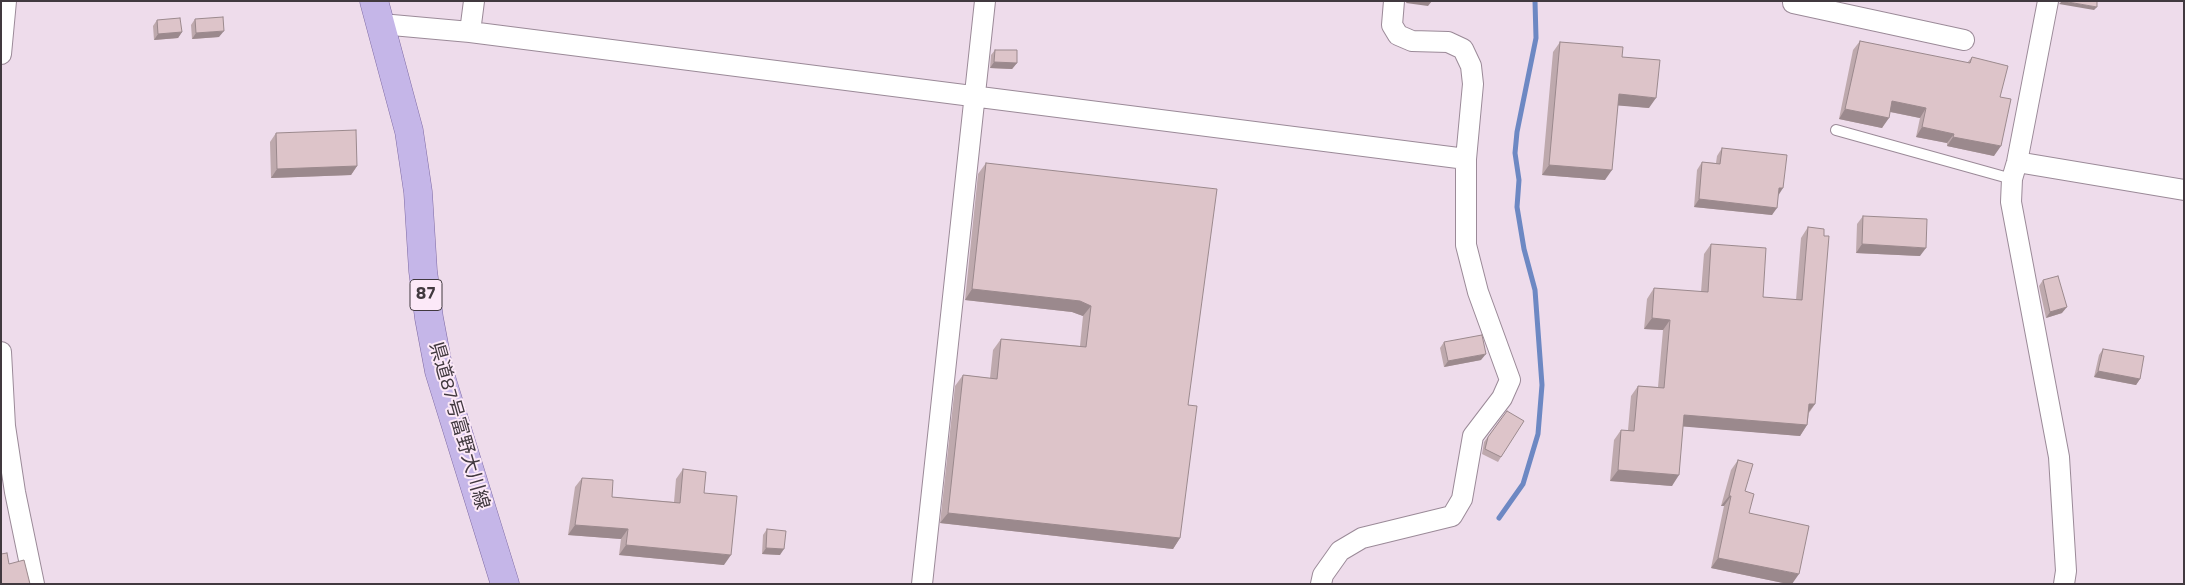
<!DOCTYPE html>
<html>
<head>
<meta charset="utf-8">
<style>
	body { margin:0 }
	#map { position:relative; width:2185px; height:585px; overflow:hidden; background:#eedceb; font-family:"Titillium Web",sans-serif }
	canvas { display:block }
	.frame { position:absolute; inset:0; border:2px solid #41393f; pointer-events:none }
</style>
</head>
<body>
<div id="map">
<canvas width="2185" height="585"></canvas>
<div class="frame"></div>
</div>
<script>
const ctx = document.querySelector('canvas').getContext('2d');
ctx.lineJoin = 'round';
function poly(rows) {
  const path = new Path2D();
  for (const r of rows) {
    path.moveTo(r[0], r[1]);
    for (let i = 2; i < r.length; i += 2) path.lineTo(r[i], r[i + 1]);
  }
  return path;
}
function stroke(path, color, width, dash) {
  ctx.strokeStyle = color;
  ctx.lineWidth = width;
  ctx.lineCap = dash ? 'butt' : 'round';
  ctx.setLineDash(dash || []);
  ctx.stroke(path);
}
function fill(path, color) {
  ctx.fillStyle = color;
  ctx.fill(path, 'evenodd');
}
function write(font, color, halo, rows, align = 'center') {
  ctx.font = font + ' "Titillium Web","Noto Sans JP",sans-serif';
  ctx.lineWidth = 4;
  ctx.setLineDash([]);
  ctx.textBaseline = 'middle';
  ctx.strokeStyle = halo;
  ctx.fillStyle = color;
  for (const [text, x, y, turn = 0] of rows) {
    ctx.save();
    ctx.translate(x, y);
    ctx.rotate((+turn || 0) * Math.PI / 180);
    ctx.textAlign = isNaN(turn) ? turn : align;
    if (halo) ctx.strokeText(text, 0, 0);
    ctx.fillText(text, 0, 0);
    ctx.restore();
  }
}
stroke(poly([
	[1499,518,1523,484,1538,434,1542,385,1535,290,1524,249,1517,207,1519,180,1515,153,1517,132,1536,38,1535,1]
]), '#6d88c3', 5);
const lane = poly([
	[1836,130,2012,179]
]);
const street = poly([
	[1793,1,1793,3,1964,40],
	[2048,1,2017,162,2012,179,2011,202,2059,457,2066,571,2064,584],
	[381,24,470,32,1466,159],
	[470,32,474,1],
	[1,54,6,1],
	[2017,162,2184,190],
	[1,352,5,426,15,492,34,584],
	[922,584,985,1],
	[1321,584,1323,575,1340,551,1362,538,1452,516,1462,499,1473,436,1502,398,1510,380,1478,292,1466,245,1466,159,1473,84,1471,66,1463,49,1448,42,1412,41,1398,35,1392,25,1394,1]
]);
const primary = poly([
	[374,1,409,131,418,192,423,271,429,318,439,371,505,584]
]);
stroke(lane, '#9b8a98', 12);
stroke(street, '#9b8a98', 22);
stroke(primary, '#7e6aa3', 29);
stroke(lane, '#fff', 10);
stroke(street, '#fff', 20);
stroke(primary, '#c5b6e8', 28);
fill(poly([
	[195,19,219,37,192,39,191,25],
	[157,20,182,32,178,38,154,40,153,26],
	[1860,41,1967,63,1972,57,2000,97,1994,156,1947,146,1947,143,1916,137,1920,118,1890,112,1882,128,1839,119,1853,50],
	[1560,42,1622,57,1649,108,1618,105,1605,180,1542,175,1553,52],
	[995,50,1017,63,1012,69,990,68,991,55],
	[276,133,357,166,351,175,271,178,270,142],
	[1722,148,1778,196,1772,215,1694,207,1697,170,1702,162,1716,163,1717,156],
	[986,163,1188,405,1180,538,1173,549,940,523,955,386,963,375,990,378,993,350,1001,339,1080,346,1083,316,1072,312,965,300,978,174],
	[1863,216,1920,256,1856,253,1857,224],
	[1808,227,1815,404,1809,413,1807,425,1800,436,1683,426,1672,486,1610,481,1614,440,1621,430,1628,430,1631,396,1638,386,1658,387,1663,330,1644,329,1647,299,1654,288,1701,292,1704,254,1711,244,1763,297,1796,300,1801,238],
	[2043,280,2062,313,2046,318,2039,286],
	[1444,342,1481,360,1444,367,1440,348],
	[2103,349,2140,379,2136,385,2094,377,2099,355],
	[1507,411,1501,457,1498,462,1482,454,1484,442],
	[1738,460,1745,491,1749,513,1792,584,1788,584,1711,568,1724,506,1721,506,1731,470],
	[683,469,704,493,724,565,619,555,621,539,568,535,575,487,582,478,612,497,674,502,676,479],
	[767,529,780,555,762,554,763,535]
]), '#bea9ad');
fill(poly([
	[1407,1,1432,1,1428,6,1406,3],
	[2062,1,2097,7,2094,10,2059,4],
	[224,31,219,37,192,39,196,33],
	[182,32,178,38,154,40,158,34],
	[994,62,1017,63,1012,69,990,68],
	[1619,94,1656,98,1649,108,1612,105],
	[1892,101,1926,108,1920,118,1886,111],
	[1845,109,1889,118,1882,128,1839,119],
	[1922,127,1954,134,1947,143,1916,137],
	[1953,137,2001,146,1994,156,1947,146],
	[1549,165,1612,170,1605,180,1542,175],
	[357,166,351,175,271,178,277,169],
	[1779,188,1783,188,1778,196],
	[1699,199,1777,208,1772,215,1694,207],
	[1862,244,1926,248,1920,256,1856,253],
	[972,289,1080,301,1091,306,1083,316,1072,312,965,300],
	[2067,307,2062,313,2046,318,2050,312],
	[1652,318,1670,320,1663,330,1644,329],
	[1486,354,1481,360,1444,367,1448,361],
	[2098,371,2140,379,2136,385,2094,377],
	[1809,404,1815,404,1807,414],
	[1684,415,1807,425,1800,436,1677,426],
	[1618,470,1679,475,1672,486,1610,481],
	[1729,496,1731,496,1724,506,1721,506],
	[948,513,1180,538,1173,549,940,523],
	[575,525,628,529,621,539,568,535],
	[626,545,731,555,724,565,619,555],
	[766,548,784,549,780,555,762,554],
	[1718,558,1799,574,1792,584,1788,584,1711,568]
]), '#9b898d');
const building = poly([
	[2062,1,2097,1,2097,7,2062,1],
	[223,17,224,31,196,33,195,19,223,17],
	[180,18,182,32,158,34,157,20,180,18],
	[1860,41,1970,63,1972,57,2008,66,2000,97,2011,99,2001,146,1953,137,1954,134,1922,127,1926,108,1892,101,1889,118,1845,109,1860,41],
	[1560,42,1623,47,1622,57,1660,60,1656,98,1619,94,1612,170,1549,165,1560,42],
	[995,50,1017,50,1017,63,994,62,995,50],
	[356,130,357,166,277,169,276,133,356,130],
	[1722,148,1787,155,1783,188,1779,188,1777,208,1699,199,1702,162,1720,164,1722,148],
	[986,163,1217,189,1188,405,1197,406,1180,538,948,513,963,375,997,379,1001,339,1086,347,1091,306,1080,301,972,289,986,163],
	[1863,216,1927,219,1926,248,1862,244,1863,216],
	[1808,227,1824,229,1824,236,1829,236,1815,404,1809,404,1807,425,1684,415,1679,475,1618,470,1621,430,1634,431,1638,386,1664,388,1670,320,1652,318,1654,288,1708,292,1711,244,1766,248,1763,297,1802,300,1808,227],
	[2058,276,2067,307,2050,312,2043,280,2058,276],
	[1482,335,1486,354,1448,361,1444,342,1482,335],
	[2103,349,2144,356,2140,379,2098,371,2103,349],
	[1507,411,1524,421,1501,457,1485,449,1488,437,1507,411],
	[1738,460,1753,464,1745,491,1754,494,1749,513,1809,526,1799,574,1718,558,1731,496,1729,496,1738,460],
	[683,469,706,472,704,493,737,496,731,555,626,545,628,529,575,525,582,478,613,480,612,497,680,503,683,469],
	[767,529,786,531,784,549,766,548,767,529],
	[7,553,9,564,24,560,30,584,1,584,1,554,7,553]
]);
fill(building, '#ddc4c9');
stroke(building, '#9b898d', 1);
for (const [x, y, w] of [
	[426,295,32]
]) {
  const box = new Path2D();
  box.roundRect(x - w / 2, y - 15.5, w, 31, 4);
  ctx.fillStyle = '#fce9f8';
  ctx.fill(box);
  stroke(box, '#41393f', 1);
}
write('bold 18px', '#41393f', null, [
	["87",426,295]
]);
write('19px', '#41393f', '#fce9f8', [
	["県道87号富野大川線",458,426,74]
]);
</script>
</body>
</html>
